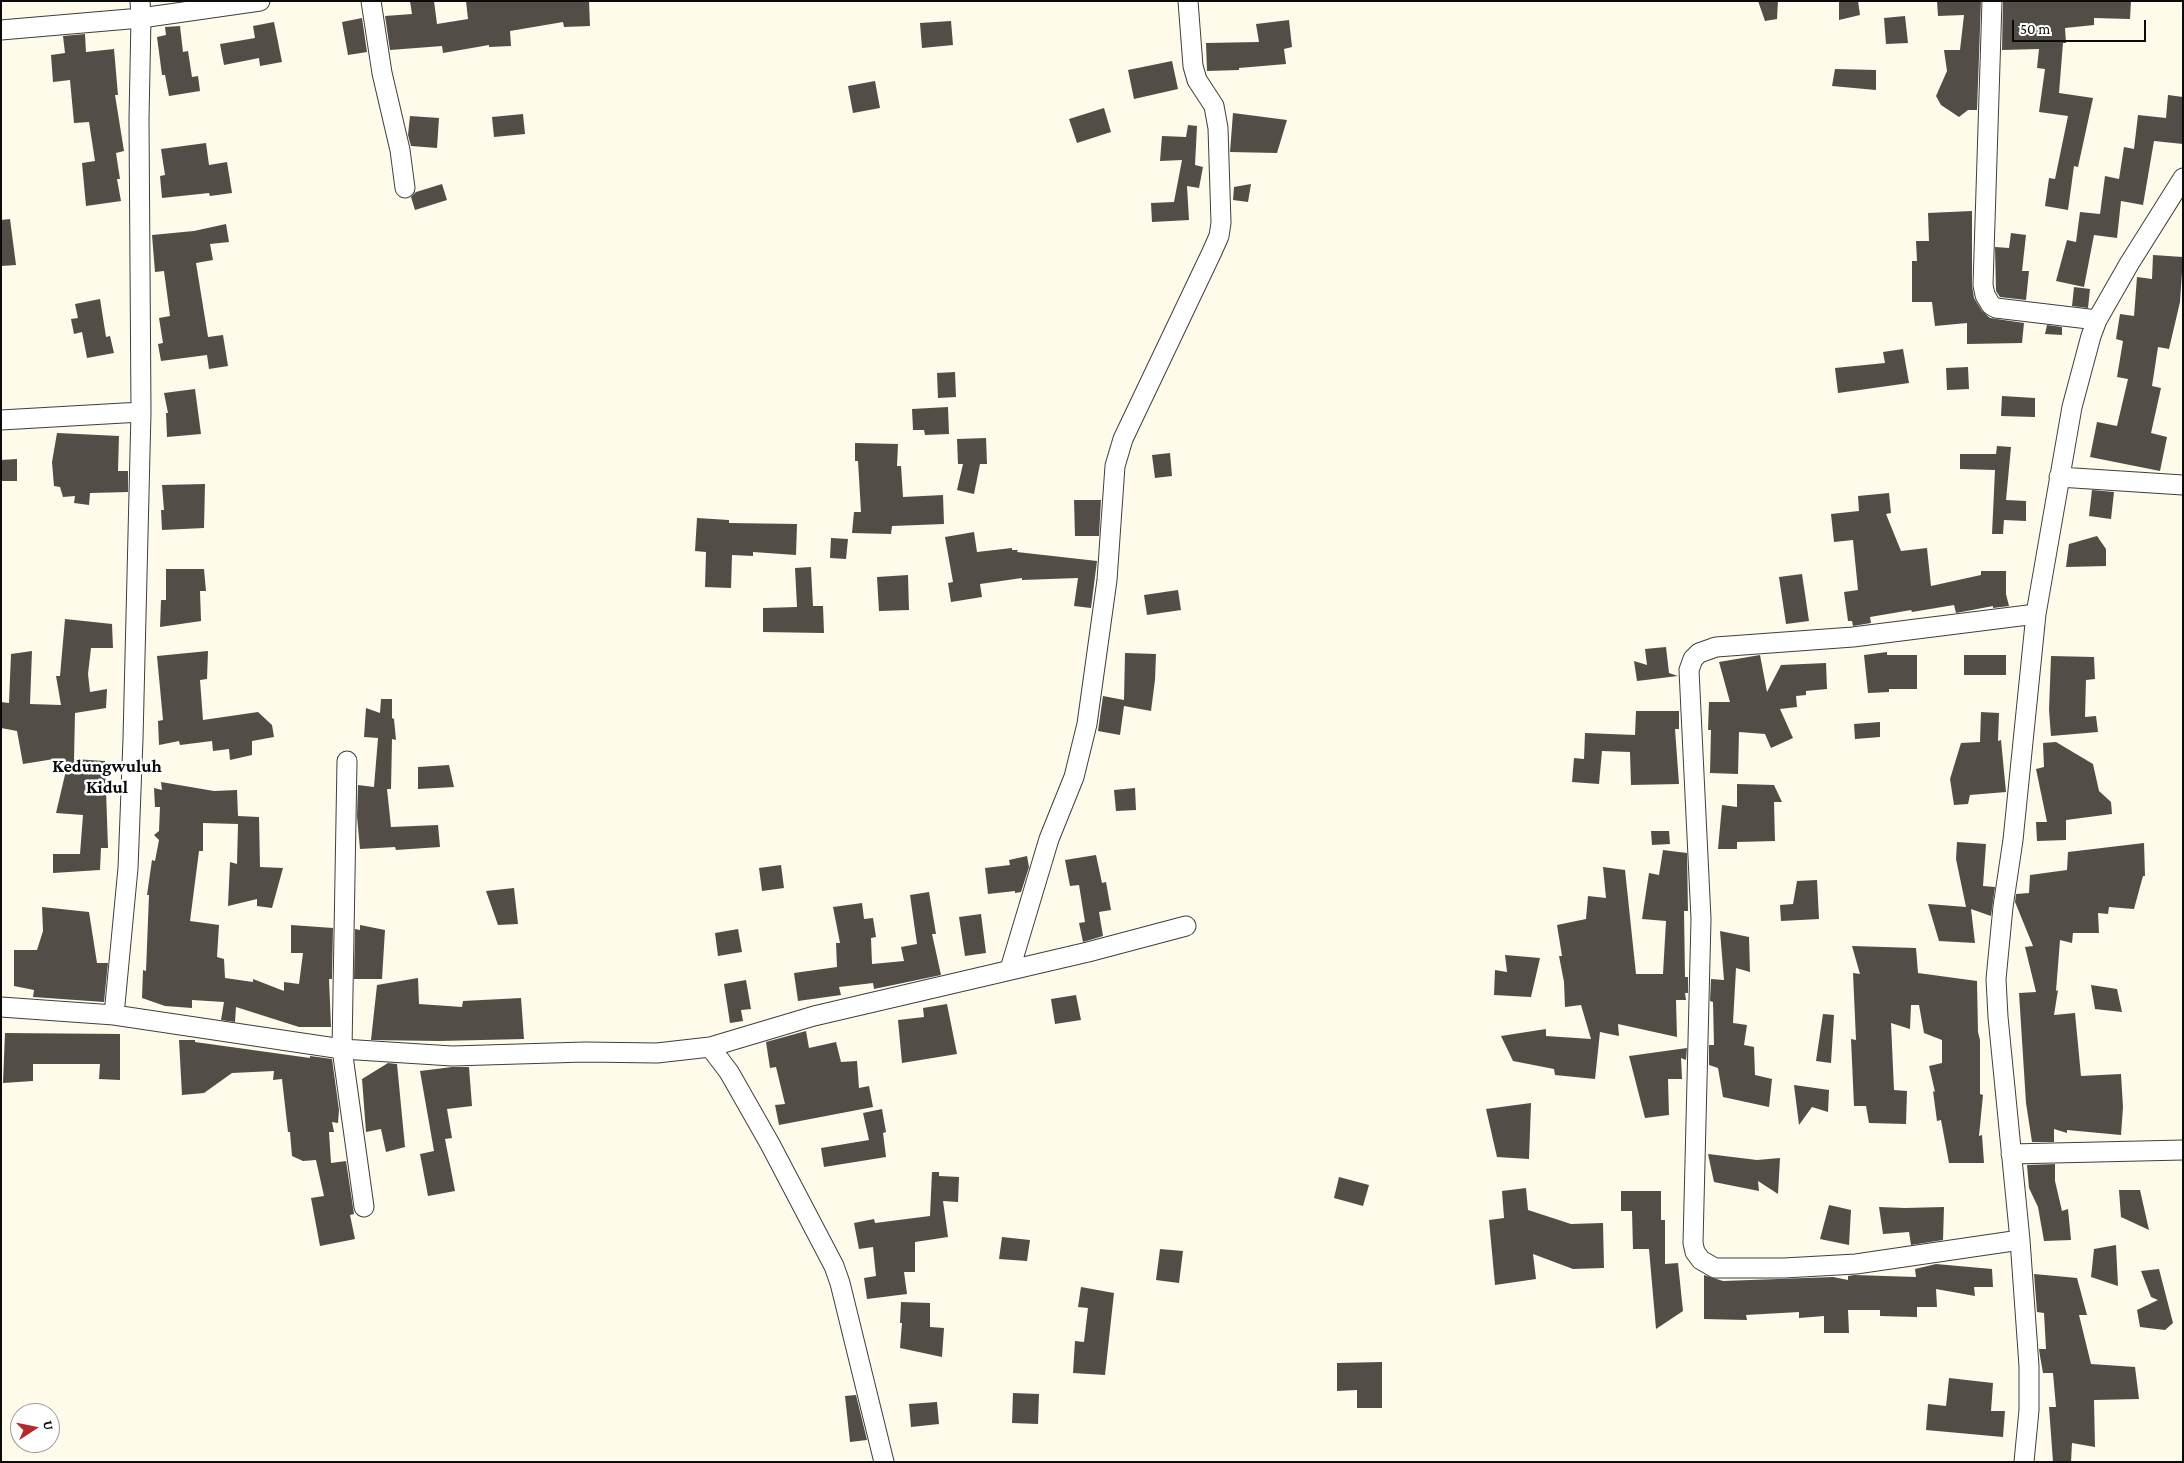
<!DOCTYPE html>
<html>
<head>
<meta charset="utf-8">
<style>
	body { margin:0 }
	#map { position:relative; width:2184px; height:1463px; overflow:hidden; background:#fefbea; font-family:"Crimson Pro",serif }
	canvas { display:block }
	.frame { position:absolute; inset:0; border:2px solid #0b0b0b; pointer-events:none }
	.north { position:absolute; left:10px; top:1403px; width:50px; height:50px; box-sizing:border-box; background:#fff; border:1px solid #9d9d9d; border-radius:50%; rotate:79deg; font-size:14px; font-weight:700; line-height:20px; text-align:center; color:#0b0b0b }
	.north::after { content:''; display:block; margin:auto; width:18px; height:22px; background:#b72829; clip-path:polygon(50% 0,100% 100%,50% 72%,0 100%) }
	.scale { position:absolute; left:2012px; top:20px; width:134px; height:22px; box-sizing:border-box; border:2px solid #0b0b0b; border-top:0; padding-left:6px; font-size:15px; line-height:18px; white-space:nowrap; color:#0b0b0b; -webkit-text-stroke:4px #fff; paint-order:stroke }
</style>
</head>
<body>
<div id="map">
<canvas width="2184" height="1463"></canvas>
<div class="frame"></div>
<div class="north">U</div>
<div class="scale">50 m</div>
</div>
<script>
const ctx = document.querySelector('canvas').getContext('2d');
ctx.lineJoin = 'round';
function fill(path, color) {
  ctx.fillStyle = color;
  ctx.fill(path, 'evenodd');
}
function poly(rows) {
  const path = new Path2D();
  for (const r of rows) {
    path.moveTo(r[0], r[1]);
    for (let i = 2; i < r.length; i += 2) path.lineTo(r[i], r[i + 1]);
  }
  return path;
}
function stroke(path, color, width, dash) {
  ctx.strokeStyle = color;
  ctx.lineWidth = width;
  ctx.lineCap = dash ? 'butt' : 'round';
  ctx.setLineDash(dash || []);
  ctx.stroke(path);
}
function write(font, color, halo, rows, align = 'center') {
  ctx.font = font + ' "Crimson Pro",serif';
  ctx.lineWidth = 5;
  ctx.setLineDash([]);
  ctx.textBaseline = 'middle';
  ctx.strokeStyle = halo;
  ctx.fillStyle = color;
  for (const [text, x, y, turn = 0] of rows) {
    ctx.save();
    ctx.translate(x, y);
    ctx.rotate((+turn || 0) * Math.PI / 180);
    ctx.textAlign = isNaN(turn) ? turn : align;
    if (halo) ctx.strokeText(text, 0, 0);
    ctx.fillText(text, 0, 0);
    ctx.restore();
  }
}
fill(poly([
	[410,1,434,1,437,24,468,19,466,1,589,1,590,26,564,27,563,22,510,31,511,46,489,47,489,45,443,53,442,46,390,50,385,16,412,14],
	[1758,1,1778,1,1777,19,1765,21],
	[1839,1,1858,1,1860,15,1839,20],
	[1937,1,1981,1,1977,110,1968,110,1959,117,1941,105,1936,96,1947,71,1944,50,1960,50,1964,15,1938,16],
	[2003,1,2131,1,2130,19,2094,18,2094,25,2065,28,2066,43,2063,43,2059,93,2093,98,2078,167,2074,166,2068,210,2045,206,2049,178,2055,179,2068,116,2039,112,2045,69,2037,68,2039,49,2002,50],
	[1905,16,1908,43,1886,44,1884,18],
	[362,18,367,52,348,55,342,22],
	[1289,20,1292,47,1284,49,1286,64,1239,68,1239,70,1207,71,1206,43,1259,42,1256,24],
	[951,21,953,45,922,48,920,23],
	[274,22,282,62,260,66,259,58,224,65,220,44,255,38,253,26],
	[180,26,183,52,188,51,192,77,198,76,200,91,169,96,165,75,162,75,157,37,166,35,165,27],
	[85,34,86,52,114,49,118,95,115,95,124,151,116,153,120,179,117,179,121,201,86,206,82,163,95,161,89,122,74,123,70,80,53,82,51,55,65,53,63,36],
	[1172,61,1178,89,1134,99,1128,70],
	[1835,69,1876,70,1876,90,1832,86],
	[875,81,880,108,853,113,848,86],
	[2168,95,2183,97,2183,144,2154,141,2143,205,2121,201,2117,238,2094,235,2084,287,2056,281,2067,240,2076,242,2080,212,2100,214,2105,176,2119,179,2124,147,2134,149,2138,115,2166,118],
	[1104,108,1111,132,1077,143,1069,119],
	[1233,113,1287,120,1277,153,1230,152],
	[523,114,525,134,494,137,492,117],
	[410,116,439,118,437,148,411,146,408,135],
	[1188,125,1197,126,1195,165,1203,167,1199,188,1187,186,1189,220,1152,222,1151,203,1174,202,1182,160,1160,161,1162,136,1186,137],
	[206,143,209,165,227,162,232,193,210,196,209,193,162,198,160,176,165,175,161,149],
	[442,184,447,200,415,210,411,197,416,192],
	[1251,184,1248,202,1233,200,1234,187],
	[1972,211,1972,285,1974,298,1982,311,1990,318,2024,323,2022,343,1967,344,1967,323,1935,326,1932,302,1912,302,1912,261,1917,261,1916,241,1929,241,1928,213],
	[10,219,16,265,1,266,1,220],
	[226,224,229,242,210,244,213,260,196,263,208,337,223,335,228,366,209,369,207,355,161,361,158,344,163,343,159,318,170,316,164,271,155,272,152,235,194,231],
	[2011,233,2026,235,2022,271,2029,271,2026,300,2000,297,1996,291,1995,247,2009,248],
	[2153,255,2183,257,2180,302,2169,349,2158,347,2152,386,2161,388,2151,433,2167,437,2160,471,2090,457,2097,422,2117,426,2128,379,2117,377,2123,341,2116,339,2120,314,2134,316,2137,277,2152,279],
	[2074,287,2090,289,2088,308,2072,306],
	[100,299,106,337,110,336,114,353,87,358,82,332,74,334,71,319,78,318,75,304],
	[2047,325,2062,327,2062,335,2045,334],
	[1903,349,1909,383,1838,393,1835,368,1885,363,1883,352],
	[1968,367,1969,389,1947,390,1946,368],
	[955,372,956,397,938,398,937,373],
	[195,389,201,434,167,437,166,413,168,413,164,393],
	[2002,396,2035,398,2035,417,2001,416],
	[948,407,949,434,925,435,924,430,913,430,912,409],
	[57,433,119,436,118,471,128,471,128,492,90,493,89,505,74,503,75,496,63,497,60,487,54,486,52,462],
	[986,438,987,464,980,464,974,494,957,490,963,464,958,464,957,439],
	[855,443,898,444,897,466,901,466,903,497,943,495,944,524,892,526,891,534,852,533,854,512,861,512,858,461,855,461],
	[1997,446,2011,447,2006,500,2026,501,2026,521,2004,520,2003,534,1992,534,1995,470,1960,469,1960,454,1996,454],
	[1170,453,1172,476,1155,478,1152,455],
	[17,459,17,481,1,481,1,460],
	[205,484,204,528,162,530,161,510,164,510,162,485],
	[2092,490,2114,492,2111,519,2089,516],
	[1889,493,1891,513,1886,514,1901,551,1927,548,1931,586,1981,575,1981,571,2006,571,2006,594,2009,606,1993,608,1993,606,1956,613,1954,605,1912,612,1911,610,1870,617,1871,623,1853,626,1852,621,1848,621,1844,592,1858,590,1853,540,1834,542,1831,514,1859,511,1858,496],
	[1074,500,1101,500,1099,536,1075,536],
	[697,518,729,520,729,523,797,524,796,555,753,552,753,556,732,555,731,588,705,587,706,552,695,551],
	[974,532,977,552,1012,548,1012,550,1018,550,1017,552,1097,561,1091,608,1074,606,1078,578,1022,580,1022,578,980,584,982,597,951,602,948,583,953,582,945,537],
	[2097,536,2106,549,2106,566,2066,567,2069,544],
	[831,538,848,539,846,559,830,558],
	[811,567,813,606,823,606,824,633,763,632,763,608,797,607,795,568],
	[166,569,204,569,206,591,200,591,201,621,160,627,161,600,166,600],
	[1802,574,1809,621,1786,624,1779,577],
	[908,575,909,610,879,611,877,577],
	[1178,590,1181,610,1147,615,1144,595],
	[65,619,112,624,113,648,91,648,88,674,90,692,107,689,106,708,75,713,74,759,105,761,108,848,101,848,100,870,53,873,53,854,80,854,83,815,56,813,68,762,55,763,54,759,23,764,17,731,1,728,1,702,9,703,11,654,32,651,30,704,61,705,56,676,60,676],
	[1666,647,1669,673,1678,676,1637,681,1634,661,1647,665,1645,649],
	[208,651,207,679,200,680,203,720,258,712,272,725,274,737,252,741,252,755,230,760,229,749,213,751,212,741,180,745,179,741,159,745,158,721,163,720,157,656],
	[1887,652,1887,655,1917,655,1917,689,1889,689,1889,692,1868,693,1864,655],
	[1125,653,1156,654,1155,680,1151,711,1124,706,1120,735,1098,731,1103,696,1124,700],
	[1760,655,1767,692,1781,665,1826,663,1827,689,1806,691,1806,695,1796,696,1797,707,1780,709,1793,738,1771,748,1765,734,1739,732,1738,774,1710,773,1711,730,1708,730,1709,702,1730,702,1719,662],
	[1964,655,2006,655,2006,675,1964,675],
	[2051,656,2094,657,2095,679,2086,680,2085,717,2096,716,2098,732,2051,736,2049,710],
	[381,699,392,699,392,718,394,719,396,740,392,739,391,789,387,789,391,827,438,825,440,847,396,850,395,847,360,849,357,816,358,785,374,787,378,738,364,737,366,708,380,713],
	[1636,711,1679,711,1679,729,1675,729,1679,784,1631,785,1630,752,1602,751,1599,784,1572,782,1574,758,1584,759,1585,733,1635,735],
	[1981,712,1999,713,1998,741,2001,740,2006,792,1970,795,1968,804,1954,805,1950,779,1961,743,1980,742],
	[1880,722,1880,737,1855,739,1854,724],
	[2056,742,2093,764,2099,791,2111,802,2112,814,2066,820,2066,840,2037,841,2036,822,2047,822,2036,769,2044,767,2043,743],
	[449,765,454,787,418,789,418,767],
	[161,782,214,791,237,790,238,816,259,817,260,867,283,868,272,908,257,906,257,899,228,906,230,862,237,864,238,824,203,823,203,851,199,851,190,921,219,925,217,957,224,959,225,978,253,982,253,979,284,991,284,982,299,984,303,953,291,953,291,925,333,928,332,979,329,979,331,1027,299,1027,236,1007,235,1022,221,1020,224,1002,192,1000,192,1008,165,1006,142,998,143,970,146,971,149,895,147,895,152,860,155,861,159,840,154,835,159,831,160,807,155,807,154,788,162,790],
	[1737,784,1774,785,1782,802,1774,802,1775,841,1737,842,1737,849,1718,849,1722,805,1737,807],
	[1135,788,1136,810,1116,811,1114,790],
	[1651,831,1669,831,1670,844,1652,845],
	[1957,842,1986,844,1983,886,1995,887,1991,916,1971,909,1975,943,1939,941,1928,904,1966,907,1956,859],
	[2144,843,2145,876,2143,876,2134,909,2109,907,2108,914,2098,913,2099,933,2073,933,2072,943,2060,940,2056,991,2058,990,2054,1015,2075,1013,2081,1076,2121,1074,2123,1107,2121,1135,2067,1130,2067,1133,2054,1129,2054,1142,2032,1142,2026,1103,2019,993,2036,992,2025,947,2033,946,2015,902,2016,894,2029,893,2030,875,2067,870,2068,852],
	[1663,850,1687,853,1688,911,1684,911,1685,977,1688,977,1688,993,1685,993,1686,1000,1676,1000,1677,1037,1618,1024,1619,1036,1600,1032,1595,1079,1555,1075,1554,1069,1513,1061,1501,1036,1546,1029,1546,1036,1591,1039,1581,1005,1565,1007,1564,982,1559,956,1562,956,1557,925,1586,919,1588,896,1606,898,1603,867,1625,870,1636,974,1663,974,1666,921,1642,919,1649,873,1659,875],
	[1096,855,1102,883,1106,882,1111,910,1099,912,1103,936,1083,942,1079,923,1085,922,1079,885,1070,886,1065,860],
	[1027,856,1029,867,1021,892,1015,893,1015,891,988,894,985,868,1010,865,1009,860],
	[781,865,784,888,762,891,759,868],
	[1817,880,1819,919,1781,921,1780,905,1793,904,1797,881],
	[514,888,518,924,498,925,486,891],
	[929,892,936,934,932,934,941,975,874,989,873,983,839,987,841,995,798,1001,794,973,837,967,836,943,840,943,833,907,862,903,864,919,873,918,876,937,871,938,872,964,904,961,901,947,917,944,910,895],
	[42,907,89,912,97,963,108,963,104,1002,33,997,34,990,14,986,14,950,37,950,43,931],
	[981,914,986,953,965,956,959,917],
	[360,925,385,930,382,979,354,979,355,929,360,930],
	[738,929,742,952,718,956,715,933],
	[1720,931,1749,937,1750,972,1736,968,1733,1023,1747,1025,1744,1045,1754,1047,1755,1075,1772,1079,1769,1107,1723,1097,1718,1068,1709,1065,1709,1045,1714,1045,1713,1002,1710,1001,1711,979,1724,980],
	[1852,946,1916,948,1918,973,1977,981,1978,1032,1980,1040,1980,1094,1983,1095,1979,1136,1982,1135,1984,1163,1949,1163,1941,1120,1937,1121,1933,1091,1935,1092,1929,1066,1942,1063,1942,1040,1924,1033,1919,1005,1911,1005,1910,1029,1891,1023,1894,1090,1907,1091,1906,1124,1869,1123,1866,1106,1854,1106,1851,1039,1856,1040,1853,973,1860,974],
	[1505,955,1540,958,1531,997,1494,995,1495,970,1507,972],
	[418,978,419,1004,462,1007,463,1001,521,998,524,1039,439,1041,371,1040,377,985],
	[746,980,751,1009,741,1010,743,1021,730,1023,724,984],
	[2091,985,2117,989,2122,1012,2095,1009],
	[1076,995,1081,1020,1055,1024,1051,999],
	[947,1004,957,1054,902,1063,898,1020,924,1017,923,1008],
	[1823,1014,1834,1015,1831,1063,1816,1061],
	[806,1031,809,1048,836,1042,841,1062,857,1061,859,1088,869,1086,873,1107,779,1125,775,1105,785,1104,776,1067,770,1068,766,1042],
	[5,1033,120,1034,120,1080,99,1079,100,1064,33,1064,33,1081,3,1083],
	[179,1040,195,1040,195,1042,310,1058,310,1056,332,1059,339,1110,338,1123,332,1122,334,1132,329,1132,331,1163,346,1161,354,1214,350,1215,355,1239,320,1246,311,1198,324,1196,316,1160,303,1161,292,1156,290,1132,288,1132,282,1079,273,1080,274,1071,232,1073,204,1093,182,1095],
	[1687,1048,1686,1060,1681,1058,1682,1079,1668,1079,1669,1115,1645,1118,1629,1056],
	[388,1063,397,1064,405,1147,386,1152,381,1129,366,1132,362,1079],
	[452,1067,469,1067,472,1106,447,1109,452,1138,445,1139,455,1191,428,1196,420,1154,434,1151,420,1071],
	[1794,1085,1829,1090,1828,1112,1812,1107,1799,1125],
	[1531,1103,1529,1159,1497,1157,1486,1109],
	[882,1109,886,1132,883,1133,886,1157,824,1167,821,1148,869,1140,863,1113],
	[1708,1154,1757,1160,1780,1158,1778,1194,1758,1181,1759,1191,1714,1182],
	[2055,1164,2055,1181,2062,1211,2068,1209,2071,1240,2044,1241,2038,1207,2029,1188,2027,1165],
	[932,1172,939,1172,939,1176,959,1177,958,1202,943,1201,948,1237,915,1242,915,1272,904,1272,907,1294,867,1299,864,1278,876,1276,873,1247,859,1249,854,1223,874,1219,875,1223,930,1216],
	[1339,1177,1369,1185,1363,1206,1334,1198],
	[1526,1188,1528,1210,1571,1224,1603,1223,1604,1268,1573,1269,1533,1254,1536,1279,1495,1285,1489,1220,1504,1218,1502,1191],
	[2119,1190,2140,1190,2149,1230,2121,1217],
	[1621,1191,1661,1191,1661,1220,1665,1220,1665,1264,1678,1263,1683,1311,1656,1329,1649,1249,1633,1249,1632,1211,1621,1211],
	[1829,1205,1851,1210,1849,1245,1820,1239],
	[1879,1207,1905,1208,1944,1207,1943,1240,1911,1245,1909,1232,1883,1234],
	[1002,1237,1030,1240,1027,1261,999,1259],
	[2116,1245,2118,1286,2091,1277,2094,1249],
	[1160,1249,1183,1251,1179,1283,1156,1280],
	[1936,1264,1992,1269,1993,1287,1974,1287,1975,1296,1936,1289,1937,1307,1917,1307,1917,1317,1880,1316,1880,1310,1848,1310,1849,1333,1824,1333,1824,1316,1799,1318,1799,1312,1746,1315,1747,1320,1704,1319,1704,1275,1723,1281,1833,1277,1848,1280,1848,1276,1854,1275,1916,1277,1915,1269],
	[2159,1269,2173,1323,2165,1330,2140,1327,2137,1310,2158,1300,2151,1297,2141,1271],
	[2034,1274,2077,1278,2087,1315,2079,1315,2091,1364,2135,1367,2139,1399,2094,1400,2095,1447,2072,1443,2071,1462,2053,1462,2049,1407,2056,1407,2053,1373,2043,1373,2040,1356,2039,1349,2046,1349,2044,1313,2037,1312],
	[1081,1287,1114,1293,1105,1375,1073,1373,1075,1341,1084,1342,1088,1308,1078,1307],
	[901,1302,930,1303,930,1327,944,1328,942,1357,900,1348,902,1323,900,1323],
	[1382,1362,1382,1408,1357,1408,1357,1390,1337,1391,1337,1363],
	[1949,1378,1993,1383,1991,1411,2005,1411,2003,1437,1926,1430,1928,1404,1946,1406],
	[1013,1393,1039,1394,1038,1424,1012,1423],
	[856,1395,867,1440,850,1442,845,1396],
	[937,1402,939,1424,911,1427,909,1404]
]), '#534d48');
const street = poly([
	[371,1,382,73,400,150,405,188],
	[1992,1,1983,285,1985,295,1991,305,1996,308,2097,320],
	[1,30,141,18,140,1],
	[1,420,141,412],
	[2059,477,2183,485],
	[347,761,342,1049,364,1207],
	[1010,969,1049,839,1074,777,1087,724,1107,580,1115,466,1123,439,1211,254,1219,236,1221,223,1218,128,1214,106,1197,80,1193,66,1188,1],
	[1,1007,114,1015,342,1049,452,1056,585,1052,657,1053,710,1047,729,1072,770,1144,834,1266,840,1283,884,1462],
	[114,1015,128,868,133,739,141,412,139,119,141,18,260,1],
	[710,1047,814,1016,1088,952,1186,926],
	[2011,1154,2183,1150],
	[2020,1240,1856,1264,1784,1268,1715,1268,1701,1260,1695,1252,1693,1243,1701,919,1689,670,1693,659,1699,653,1716,647,1853,637,2036,614],
	[2024,1462,2029,1410,2029,1366,2020,1240,1998,1017,1996,979,2003,907,2013,840,2036,614,2072,407,2091,336,2097,320,2129,264,2183,178]
]);
stroke(street, '#3e3e3e', 21);
stroke(street, '#fff', 19);
write('bold 18px', '#0b0b0b', '#fff', [
	["Kedungwuluh",107,766],
	["Kidul",107,787]
]);
</script>
</body>
</html>
